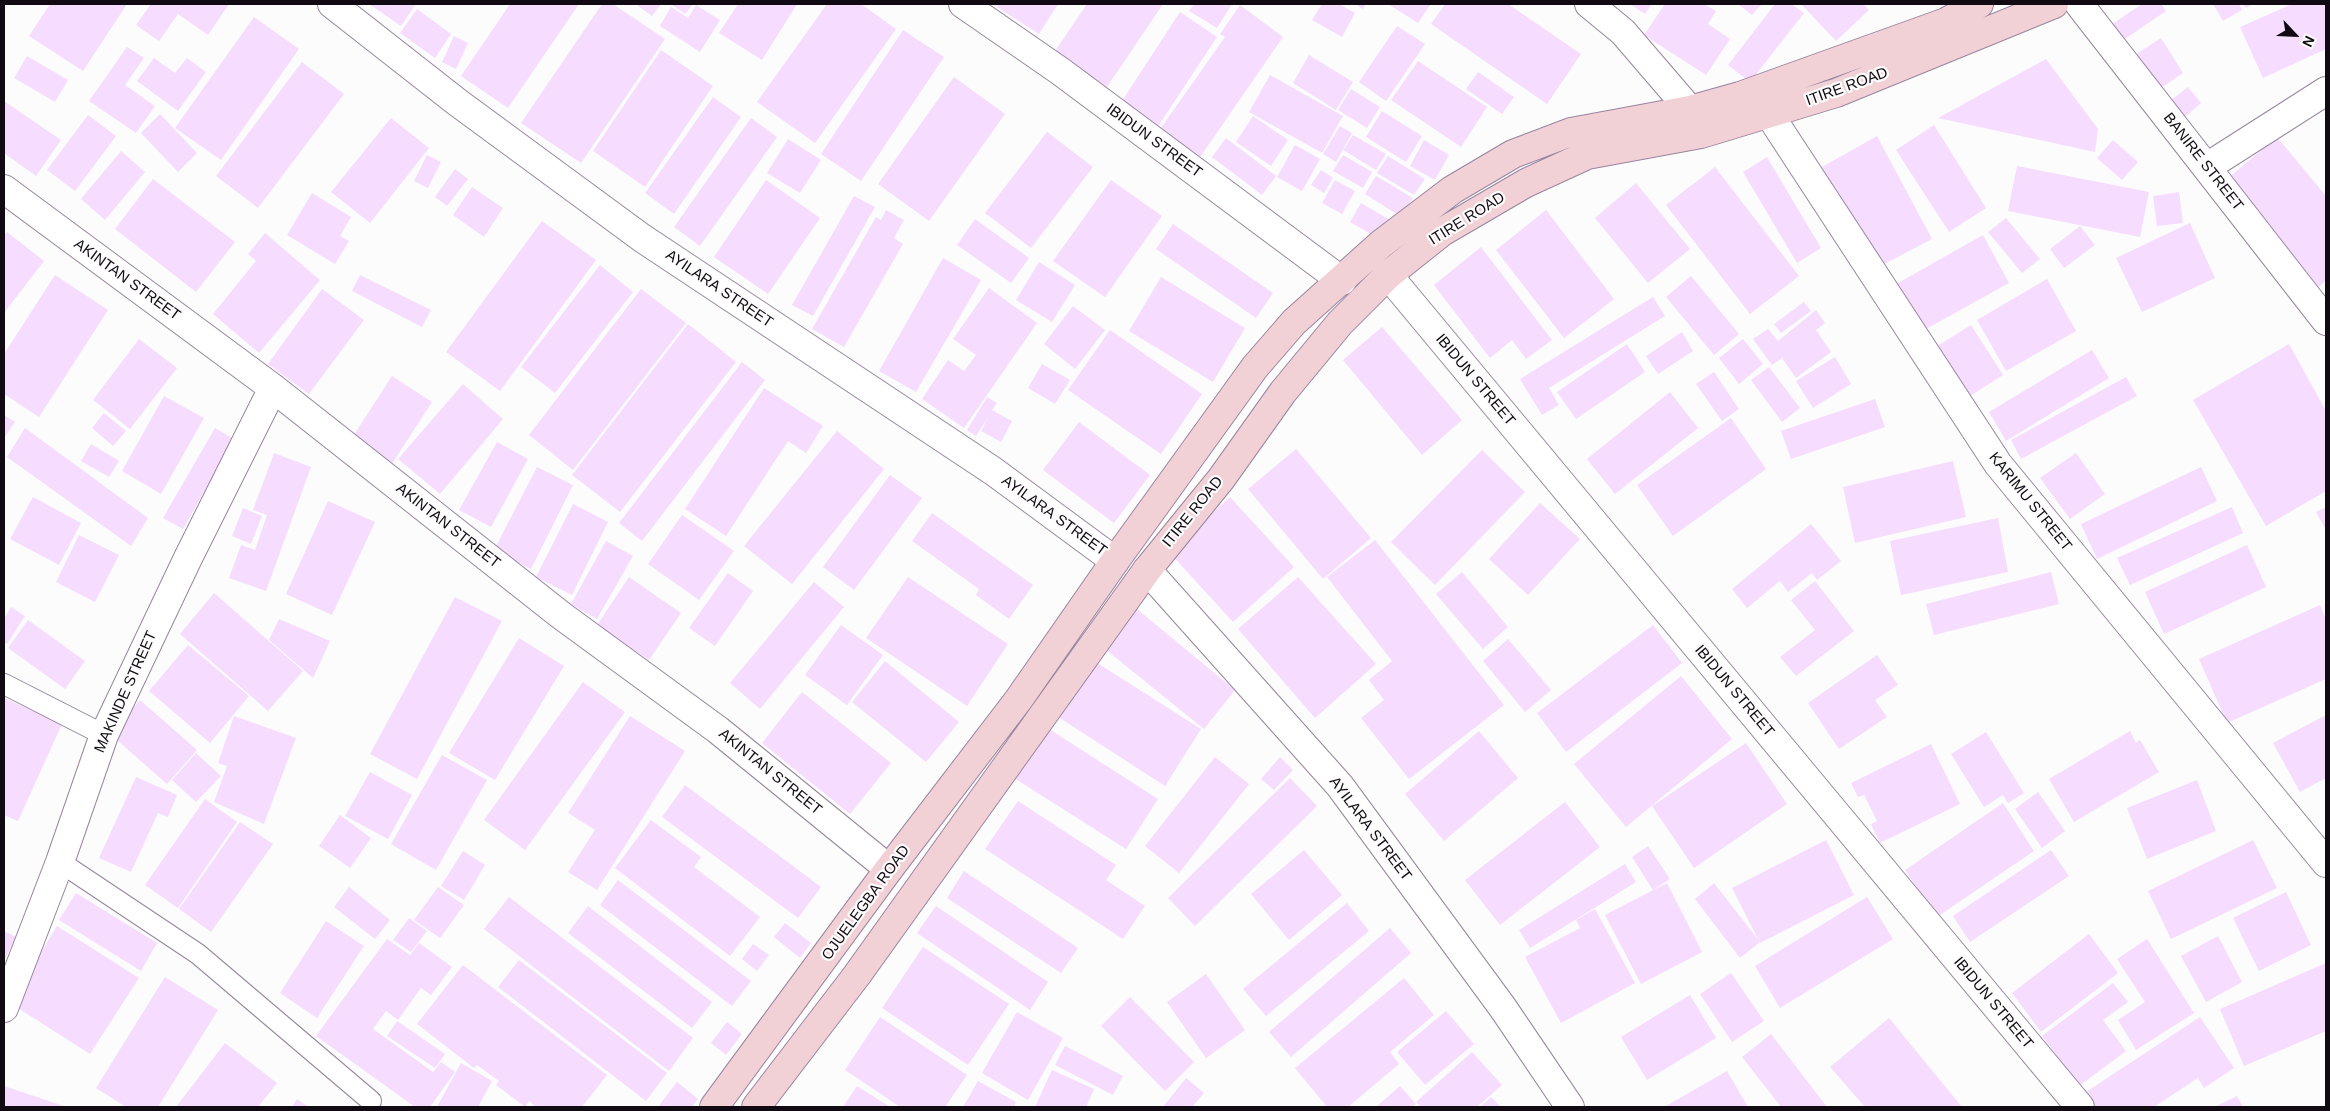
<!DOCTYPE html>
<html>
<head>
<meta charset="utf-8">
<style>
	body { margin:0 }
	#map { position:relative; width:2330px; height:1111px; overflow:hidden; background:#fcfcfc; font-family:Helvetica,sans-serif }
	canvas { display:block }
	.frame { position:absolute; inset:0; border:5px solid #110a13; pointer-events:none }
	.north { position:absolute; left:2270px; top:10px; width:50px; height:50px; -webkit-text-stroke:4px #fcfcfc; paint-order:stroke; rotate:115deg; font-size:14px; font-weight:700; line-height:20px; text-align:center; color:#110a13 }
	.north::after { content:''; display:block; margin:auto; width:18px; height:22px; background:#110a13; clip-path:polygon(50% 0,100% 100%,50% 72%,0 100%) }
</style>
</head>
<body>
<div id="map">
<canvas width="2330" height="1111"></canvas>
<div class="frame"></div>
<div class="north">N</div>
</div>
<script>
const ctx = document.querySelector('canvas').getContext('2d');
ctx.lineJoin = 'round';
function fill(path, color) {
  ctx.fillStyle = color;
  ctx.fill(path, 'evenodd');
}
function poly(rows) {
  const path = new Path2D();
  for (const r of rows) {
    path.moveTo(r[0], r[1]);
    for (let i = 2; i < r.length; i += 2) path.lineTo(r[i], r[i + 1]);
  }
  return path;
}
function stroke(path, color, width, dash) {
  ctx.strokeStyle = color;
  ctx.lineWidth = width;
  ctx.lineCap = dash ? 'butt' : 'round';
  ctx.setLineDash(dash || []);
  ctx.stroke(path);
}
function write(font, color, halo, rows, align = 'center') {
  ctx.font = font + ' Helvetica,sans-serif';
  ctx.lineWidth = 4.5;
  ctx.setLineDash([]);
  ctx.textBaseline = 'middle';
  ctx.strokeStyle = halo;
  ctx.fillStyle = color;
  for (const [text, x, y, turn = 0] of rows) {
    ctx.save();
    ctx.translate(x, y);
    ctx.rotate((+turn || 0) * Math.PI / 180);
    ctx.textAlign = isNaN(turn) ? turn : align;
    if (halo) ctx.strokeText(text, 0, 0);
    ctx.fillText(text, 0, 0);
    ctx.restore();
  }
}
fill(poly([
	[50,4,127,4,83,71,29,36],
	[151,4,229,4,208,35,178,14,159,41,136,25],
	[369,4,416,4,401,26],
	[510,4,579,4,508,108,461,76],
	[602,4,613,4,665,39,581,163,521,123],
	[639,4,661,4,652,16,638,6],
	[671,4,693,4,685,14],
	[738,4,797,4,762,60,719,33],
	[827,4,861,4,896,29,815,143,757,102],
	[999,4,1058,4,1039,34,997,7],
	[1087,4,1163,4,1107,87,1055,51],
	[1194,4,1232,4,1217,28,1189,11],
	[1322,4,1339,4,1355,13,1342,37,1312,20],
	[1355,4,1366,4,1363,9],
	[1388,4,1431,4,1418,23],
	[1445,4,1508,4,1581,54,1547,104,1431,24],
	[1630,4,1652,4,1645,14],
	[1665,4,1704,4,1716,11,1708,24,1730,39,1706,75,1644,35],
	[1738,4,1762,4,1752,15],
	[1775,4,1791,4,1804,13,1750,82,1728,65],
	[1801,4,1863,4,1869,10,1836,41],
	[2142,4,2161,4,2166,11,2119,43,2108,27],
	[2213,4,2239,4,2242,10,2223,21],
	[2243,4,2254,4,2245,8],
	[2292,4,2326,4,2326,49,2263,78,2240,27],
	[696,5,720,20,700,52,660,26,671,7,688,18],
	[1240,5,1283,37,1198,160,1158,132,1225,37,1220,34],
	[417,9,451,34,435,58,400,33],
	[1180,12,1217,37,1157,128,1120,104],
	[254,17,299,49,221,160,175,128],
	[1397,26,1425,44,1386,101,1359,82],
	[903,30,944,57,861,181,821,154],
	[454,36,468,43,456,69,442,62],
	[2161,38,2183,73,2158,90,2135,55],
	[127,47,144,58,125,85,155,106,136,133,89,101],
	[661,50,713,86,645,187,593,151],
	[1309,55,1353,82,1336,110,1293,83],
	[27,56,68,80,55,102,14,78],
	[154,58,175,73,187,58,206,72,178,111,137,81],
	[2046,59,2098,129,2095,152,1938,118],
	[1418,61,1487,107,1461,147,1391,100],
	[302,62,344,94,258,208,216,176],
	[1478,72,1514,97,1502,114,1466,89],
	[1270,75,1343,116,1322,153,1249,112],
	[954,77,1005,114,929,221,878,184],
	[2188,87,2201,103,2179,122,2165,105],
	[1351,89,1380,107,1367,128,1338,110],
	[713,97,741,117,674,214,645,193],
	[4,101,61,140,36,176,4,153],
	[1382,111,1422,136,1406,162,1366,137],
	[160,114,197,153,178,172,141,133],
	[88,115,116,136,75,191,47,170],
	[1253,116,1288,140,1271,166,1236,142],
	[391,118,429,148,370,223,331,192],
	[751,118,777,137,700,246,674,227],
	[1934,125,1986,208,1949,232,1896,150],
	[1340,126,1352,133,1336,162,1323,154],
	[1047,132,1093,167,1031,248,985,213],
	[1353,135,1386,154,1376,170,1343,150],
	[1877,136,1932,239,1877,268,1822,167],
	[2277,137,2326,196,2326,280,2318,288,2227,179],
	[1226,138,1276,176,1262,195,1212,157],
	[788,139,821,160,800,193,767,173],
	[1424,140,1449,155,1435,180,1410,166],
	[2113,140,2138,162,2122,180,2097,158],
	[1295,145,1320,159,1302,191,1277,177],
	[121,151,145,172,105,220,81,199],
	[427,155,441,162,428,188,414,181],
	[1343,155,1372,172,1363,188,1333,171],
	[1388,156,1425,179,1414,195,1377,173],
	[1767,157,1821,248,1797,263,1743,172],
	[2017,166,2149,192,2140,237,2008,211],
	[1715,167,1799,276,1750,314,1666,205],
	[455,169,468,179,447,206,435,197],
	[1321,170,1333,178,1324,193,1311,185],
	[1376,176,1413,198,1401,217,1365,194],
	[153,179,235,242,196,292,115,229],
	[766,180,820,218,768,294,714,257],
	[1111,180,1162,216,1105,297,1053,261],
	[1335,180,1355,191,1342,214,1322,203],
	[1636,183,1690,249,1648,283,1595,218],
	[472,187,503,208,484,237,453,215],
	[2179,192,2183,223,2157,226,2153,196],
	[312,193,351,217,340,236,349,241,335,264,287,235],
	[854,196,875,207,813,316,792,305],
	[1361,203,1390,220,1379,239,1350,222],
	[886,210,904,220,894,238,903,244,844,347,812,329,876,217,881,220],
	[1546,210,1614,299,1564,338,1496,250],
	[2006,218,2040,259,2022,273,1988,232],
	[975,219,1029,258,1011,283,957,245],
	[542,221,596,260,500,391,446,352],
	[2190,223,2215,278,2142,312,2116,258],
	[1173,224,1273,293,1256,318,1156,249],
	[2080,226,2095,245,2064,268,2050,249],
	[7,232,44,261,4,313,4,236],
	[265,233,320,280,259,353,213,314,256,261,248,254],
	[1983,235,2009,283,1917,334,1891,287],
	[1481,247,1552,340,1526,359,1512,340,1490,358,1434,285],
	[943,258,981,280,916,392,879,371],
	[1039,262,1075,285,1052,322,1016,300],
	[600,265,633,292,555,393,521,367],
	[55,275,108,310,39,417,4,394,4,354],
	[360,275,431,310,422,327,352,291],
	[1691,276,1739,334,1714,355,1666,297],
	[1161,277,1245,328,1213,382,1129,331],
	[2047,279,2076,331,2006,371,1977,320],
	[989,288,1037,323,964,428,922,399,948,360,964,371,976,355,953,339],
	[322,289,364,320,309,394,268,364],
	[641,289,686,323,573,470,529,435],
	[1653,297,1665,316,1549,388,1559,405,1542,415,1520,379],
	[1804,302,1811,311,1781,333,1774,324],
	[1073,306,1105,330,1075,369,1044,344],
	[1816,310,1825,323,1816,330,1831,352,1796,378,1782,358,1772,365,1753,339,1768,329,1778,341],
	[688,324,736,362,620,512,572,475],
	[1971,325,2003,375,1967,398,1936,347],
	[1382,327,1462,420,1422,455,1343,360],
	[1110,330,1202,394,1161,454,1068,390],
	[1682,332,1693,351,1658,374,1646,356],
	[139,339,177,368,130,429,93,400],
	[1743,339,1763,364,1739,384,1719,358],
	[1627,344,1645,372,1576,419,1557,392],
	[2289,344,2326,411,2326,491,2266,526,2193,400],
	[2092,350,2109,378,2006,441,1989,412],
	[1835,357,1851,384,1813,408,1796,381],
	[742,362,765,380,642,541,619,523],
	[1042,364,1070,380,1055,404,1028,388],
	[1769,367,1800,408,1782,422,1751,380],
	[1714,372,1739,409,1722,421,1696,384],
	[392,376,432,402,390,467,350,441],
	[2126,377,2137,396,2021,459,2011,440],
	[463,384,503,419,440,494,398,459],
	[764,388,823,426,806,453,788,441,726,536,685,509],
	[1670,392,1698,428,1615,494,1587,459],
	[164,396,204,418,161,494,122,471],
	[987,397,997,403,992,410,1012,421,1001,442,981,431,989,416,976,436,967,430],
	[1875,399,1885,427,1791,459,1781,431],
	[104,413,126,431,113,446,92,428],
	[4,415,15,422,4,438],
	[1731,418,1766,469,1673,536,1637,485],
	[1079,422,1150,475,1114,523,1043,470],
	[25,428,148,518,131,546,7,457],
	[215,428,234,439,183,529,163,518],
	[837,431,884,469,792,584,744,546],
	[497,442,528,459,491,527,459,510],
	[91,444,119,461,109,477,81,461],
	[1296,449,1371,538,1323,579,1248,489],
	[1482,450,1525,492,1435,585,1391,542],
	[274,453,311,467,266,591,229,578,241,545,255,550,267,515,253,510],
	[2076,453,2105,494,2070,519,2040,478],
	[1953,461,1966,517,1855,543,1843,487],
	[537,467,573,485,531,569,494,550],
	[2201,467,2217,501,2097,559,2081,524],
	[890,475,922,498,854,590,823,567],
	[33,497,81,523,59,565,10,539],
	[1230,497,1294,567,1233,622,1169,552],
	[328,501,375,522,332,615,286,594],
	[1540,503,1580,539,1528,595,1489,559],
	[573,504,608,522,572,595,536,577],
	[2232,507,2243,533,2130,585,2117,558],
	[2326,507,2326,530,2316,512],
	[243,508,262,516,251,544,232,536],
	[932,513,1033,585,1009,619,976,595,979,589,912,541],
	[682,515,734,551,699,600,648,564],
	[1998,518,2008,572,1901,595,1890,541],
	[1811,524,1841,561,1817,580,1812,573,1788,592,1780,581,1747,608,1732,589],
	[79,535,119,555,95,602,56,582],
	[1375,540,1504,705,1409,779,1361,718,1384,700,1369,680,1392,661,1327,577],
	[606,541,633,556,597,619,571,604],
	[2247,545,2266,587,2164,634,2145,592],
	[1462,572,1508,627,1483,649,1436,594],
	[2051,572,2059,604,1934,635,1926,604],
	[728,573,753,591,715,646,689,628],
	[629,577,681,613,649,660,597,625],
	[908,577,1008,644,967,706,866,638],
	[1298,577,1376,664,1315,718,1238,629],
	[1815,581,1854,631,1796,676,1780,657,1815,630,1791,600],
	[814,582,844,607,760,709,730,683],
	[214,593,303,671,268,711,180,634],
	[455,597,502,621,417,779,370,754],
	[1132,605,1235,690,1204,729,1100,645],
	[2320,605,2326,619,2326,679,2227,723,2199,659],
	[11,607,25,616,7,644,4,642,4,619],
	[279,619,330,641,313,678,269,640],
	[28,620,85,661,65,689,8,648],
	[841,625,883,655,847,705,805,675],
	[1653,625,1682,663,1566,752,1537,713],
	[519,638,564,666,495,780,449,753],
	[1508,639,1551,690,1525,712,1483,661],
	[188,645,249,696,210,743,149,691],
	[1877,655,1898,685,1875,700,1887,717,1839,749,1808,703],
	[1088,657,1201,729,1165,786,1052,713],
	[885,661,959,722,926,762,852,702],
	[1681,676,1732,739,1626,827,1574,764],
	[583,682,625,712,525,850,484,820],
	[802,692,891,763,850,814,762,743],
	[4,698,62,724,18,821,4,815],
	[140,700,197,750,167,784,110,734],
	[2326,715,2326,778,2300,792,2273,743],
	[234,716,296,738,264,824,214,802,227,766,218,763],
	[630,716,685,751,597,890,568,872,595,830,568,813],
	[1046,727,1158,799,1126,849,1014,778],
	[1479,731,1518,778,1444,841,1405,794],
	[2130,731,2136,743,2140,740,2159,772,2074,822,2049,779],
	[1986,732,2024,793,2008,803,2003,795,1984,807,1951,754],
	[1746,743,1787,804,1694,868,1652,806],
	[1931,744,1960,804,1880,843,1871,824,1877,821,1864,795,1858,797,1851,783],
	[196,753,221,776,196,802,172,780],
	[442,755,487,780,436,870,391,844],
	[1215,757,1249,784,1179,873,1145,846],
	[1280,757,1293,770,1274,790,1261,779],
	[370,772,412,795,388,839,345,816],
	[136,777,177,795,168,817,158,813,131,872,99,858],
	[1290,778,1317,806,1195,926,1168,898],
	[2197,780,2216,831,2147,859,2127,808],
	[685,785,821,887,798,918,662,817],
	[2038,792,2065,831,2042,848,2015,809],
	[205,799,237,822,178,908,145,885],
	[1018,801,1116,865,1106,880,1145,906,1123,939,985,849],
	[1565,802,1600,847,1500,925,1465,880],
	[2003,803,2034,851,1937,917,1905,870],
	[340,815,371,838,350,868,319,846],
	[651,820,701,857,694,867,760,917,730,956,615,868],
	[240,822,273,844,211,932,179,909],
	[1826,840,1854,895,1760,943,1732,888],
	[2253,840,2277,888,2171,939,2148,891],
	[1648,846,1670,879,1653,890,1632,857],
	[1304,850,1342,895,1289,940,1251,894],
	[2051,850,2069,876,1970,942,1953,916],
	[463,851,485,865,464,900,441,886],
	[1625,864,1636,882,1530,948,1519,930],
	[964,871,1078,948,1061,973,947,898],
	[618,880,751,981,732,1006,600,905],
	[1667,883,1702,952,1641,984,1605,915],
	[1714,883,1760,942,1740,958,1695,899],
	[349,887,390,920,375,939,334,907],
	[438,887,464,905,440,938,414,920],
	[2286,892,2311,945,2259,971,2233,918],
	[76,893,157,943,141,971,59,920],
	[509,897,693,1038,669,1071,484,929],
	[1867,897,1893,939,1780,1008,1755,966],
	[1347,903,1369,931,1266,1016,1243,989],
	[588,906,712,1002,692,1028,568,933],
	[936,906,1048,982,1030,1010,917,933],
	[1595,909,1635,983,1561,1023,1525,957,1580,928,1576,920],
	[409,918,427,931,411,952,393,940],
	[326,921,364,946,317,1018,280,993],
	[785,923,811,943,800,958,774,937],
	[57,926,139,978,90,1054,10,1003],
	[1390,928,1411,953,1291,1057,1269,1032],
	[4,931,16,937,4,961],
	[2089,934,2118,973,2041,1032,2012,993],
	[2218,936,2242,982,2206,1002,2181,956],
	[387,939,410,955,419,943,452,967,431,995,421,988,398,1020,386,1011,373,1029,433,1072,441,1062,455,1072,430,1107,415,1107,316,1036],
	[2147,939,2194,1013,2136,1050,2118,1020,2145,1002,2117,959],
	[753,944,769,955,757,971,742,959],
	[923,947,1009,1004,968,1065,882,1008],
	[519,960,667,1073,646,1101,498,987],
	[2326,963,2326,1031,2244,1066,2220,1009],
	[463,965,607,1075,582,1107,536,1107,529,1101,525,1107,496,1085,499,1081,477,1065,474,1068,417,1024],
	[1731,973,1764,1021,1732,1042,1700,994],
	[1206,974,1245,1030,1206,1058,1167,1002],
	[165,977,218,1010,158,1107,126,1107,96,1088],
	[1404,978,1434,1015,1390,1052,1399,1064,1348,1107,1327,1107,1295,1068],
	[2113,983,2128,1002,2103,1020,2126,1051,2079,1086,2042,1036],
	[1690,995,1716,1038,1647,1080,1621,1037],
	[1130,997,1194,1062,1165,1091,1101,1026],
	[1446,1011,1474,1044,1425,1085,1397,1052],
	[1017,1012,1063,1038,1028,1100,982,1073],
	[880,1017,967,1075,945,1107,900,1107,845,1070],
	[2200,1017,2234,1068,2204,1088,2198,1078,2154,1107,2096,1107,2086,1092],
	[1889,1018,1962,1107,1865,1107,1830,1067],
	[397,1021,445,1054,435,1068,387,1036],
	[727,1022,742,1034,726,1055,711,1043],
	[1771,1034,1827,1107,1781,1107,1742,1057],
	[225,1043,277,1083,258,1107,176,1107],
	[1065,1046,1123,1076,1113,1095,1055,1065],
	[1472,1052,1502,1085,1477,1107,1421,1107,1416,1102],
	[461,1063,492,1081,478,1107,437,1107],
	[1052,1070,1094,1089,1086,1107,1035,1107],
	[1727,1071,1748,1107,1664,1107],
	[1186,1078,1204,1093,1192,1107,1163,1107],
	[978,1081,1016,1102,1014,1107,963,1107],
	[677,1082,698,1099,692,1107,658,1107],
	[4,1086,67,1107,4,1107],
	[857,1086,890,1107,843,1107],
	[1400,1086,1416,1104,1412,1107,1376,1107],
	[2237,1096,2243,1107,2214,1107],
	[1491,1097,1501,1107,1480,1107],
	[297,1099,309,1107,292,1107]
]), '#f6dcfe');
const lane = poly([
	[4,684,104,735],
	[60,862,198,954,371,1101]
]);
const street = poly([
	[332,4,457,102,642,238,993,471,1115,561],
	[963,4,1060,71,1342,281],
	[1589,4,1623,32,1690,110],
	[2079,4,2326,321],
	[1769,114,1998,464,2326,863],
	[2207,167,2326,91],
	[4,189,273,388,562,616,718,730,889,869],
	[1388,275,2080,1107],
	[1147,570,1340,786,1503,1008,1570,1107],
	[4,1008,60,862,104,735,188,558,273,388]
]);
const secondary = poly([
	[714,1107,889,869,1019,699,1115,561,1255,367,1294,322,1381,244,1452,190,1513,154,1571,132,1690,110,1740,96,1946,22,1979,4],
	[756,1107,857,975,1147,570,1221,479,1283,392,1340,323,1388,275,1442,232,1526,183,1587,155,1701,134,1836,93,2054,4]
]);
stroke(lane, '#98859f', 22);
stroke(street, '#98859f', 30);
stroke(secondary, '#98859f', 30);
stroke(lane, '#fff', 20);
stroke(street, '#fff', 28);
stroke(secondary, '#f2d1d6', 28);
write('15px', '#110a13', '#fcfcfc', [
	["ITIRE ROAD",1847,87,-20],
	["IBIDUN STREET",1154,141,36],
	["BANIRE STREET",2203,162,52],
	["ITIRE ROAD",1467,219,-32],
	["AKINTAN STREET",127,280,36],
	["AYILARA STREET",719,289,34],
	["IBIDUN STREET",1475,380,50],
	["KARIMU STREET",2030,502,51],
	["ITIRE ROAD",1193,512,-51],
	["AYILARA STREET",1054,516,36],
	["AKINTAN STREET",448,526,38],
	["IBIDUN STREET",1734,691,50],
	["MAKINDE STREET",126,692,-66],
	["AKINTAN STREET",770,772,39],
	["AYILARA STREET",1370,829,53],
	["OJUELEGBA ROAD",866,903,-54],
	["IBIDUN STREET",1993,1003,50]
]);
</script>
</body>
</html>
